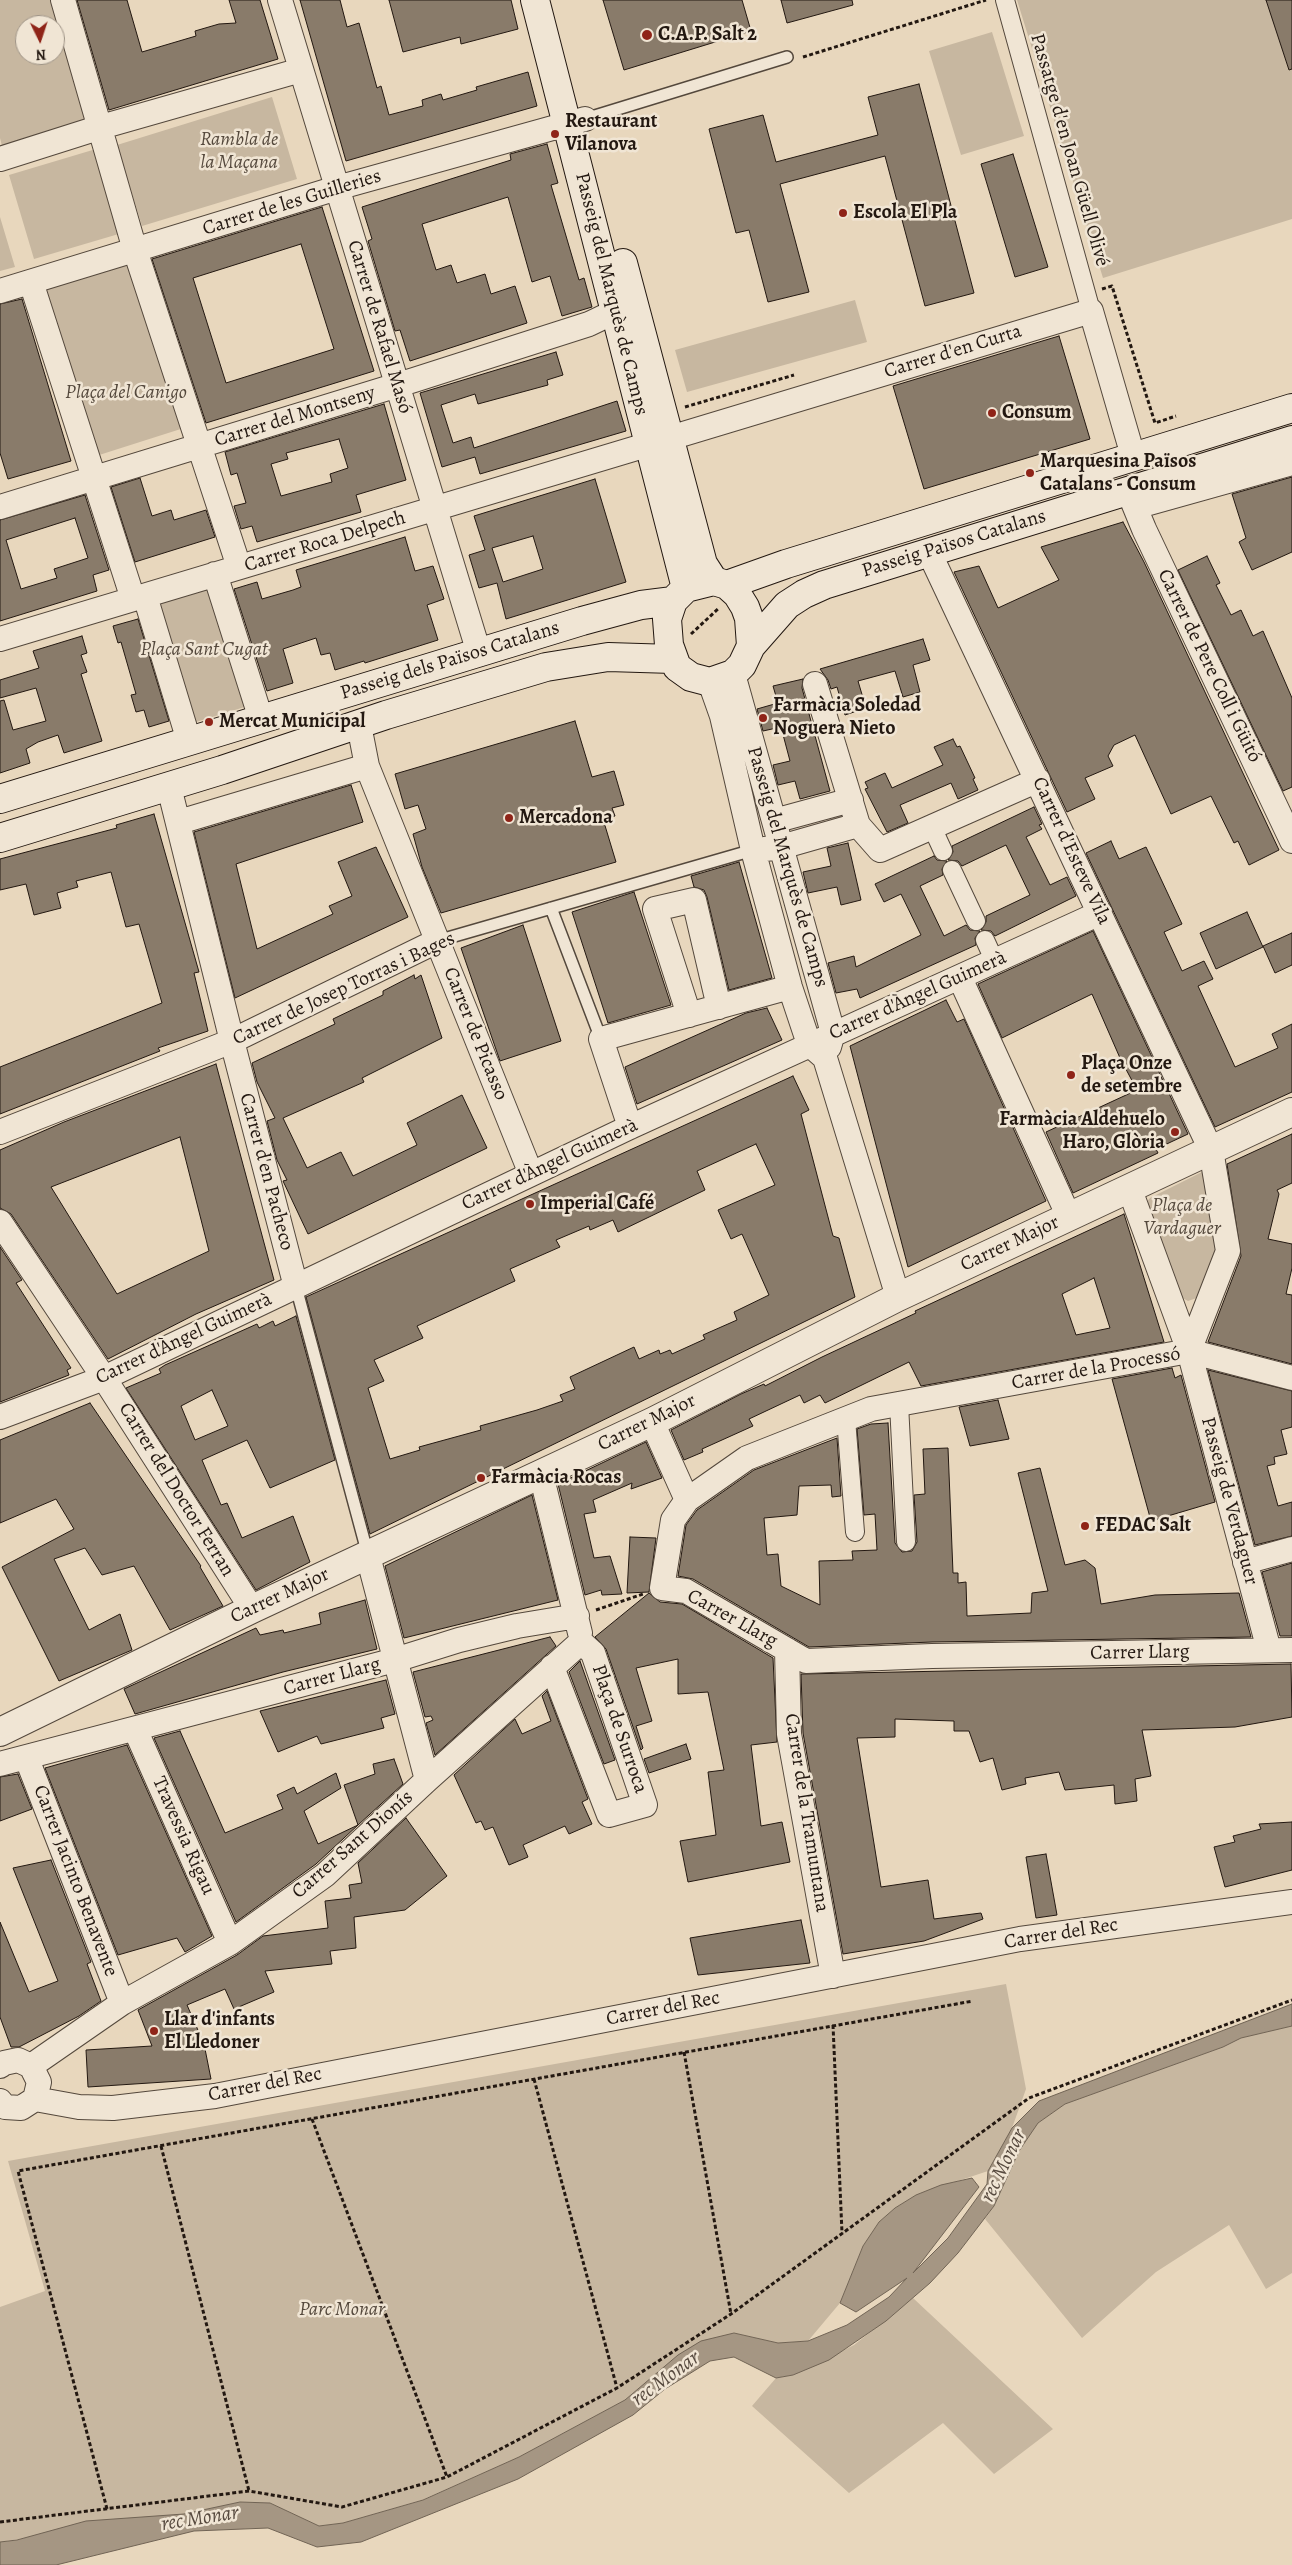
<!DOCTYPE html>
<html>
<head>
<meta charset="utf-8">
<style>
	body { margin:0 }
	#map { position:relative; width:1292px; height:2565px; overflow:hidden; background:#e8d7bd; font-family:Alegreya,serif }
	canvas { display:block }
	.north { position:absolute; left:15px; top:15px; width:50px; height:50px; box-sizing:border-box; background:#f0e5d4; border:1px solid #9e9386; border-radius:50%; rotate:176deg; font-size:14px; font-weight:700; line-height:20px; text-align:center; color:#231811 }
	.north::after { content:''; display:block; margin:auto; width:18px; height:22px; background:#8f2418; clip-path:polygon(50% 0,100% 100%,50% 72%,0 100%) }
</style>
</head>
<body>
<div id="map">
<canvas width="1292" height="2565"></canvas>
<div class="north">N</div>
</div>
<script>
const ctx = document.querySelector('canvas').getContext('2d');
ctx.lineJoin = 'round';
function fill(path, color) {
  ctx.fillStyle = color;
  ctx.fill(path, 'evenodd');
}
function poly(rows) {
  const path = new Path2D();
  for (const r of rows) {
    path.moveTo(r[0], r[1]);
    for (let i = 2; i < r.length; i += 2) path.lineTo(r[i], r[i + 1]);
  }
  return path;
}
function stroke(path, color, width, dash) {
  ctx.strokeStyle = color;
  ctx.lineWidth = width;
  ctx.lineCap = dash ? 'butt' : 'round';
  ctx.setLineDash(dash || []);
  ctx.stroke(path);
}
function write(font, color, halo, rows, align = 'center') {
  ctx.font = font + ' Alegreya,serif';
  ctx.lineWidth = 5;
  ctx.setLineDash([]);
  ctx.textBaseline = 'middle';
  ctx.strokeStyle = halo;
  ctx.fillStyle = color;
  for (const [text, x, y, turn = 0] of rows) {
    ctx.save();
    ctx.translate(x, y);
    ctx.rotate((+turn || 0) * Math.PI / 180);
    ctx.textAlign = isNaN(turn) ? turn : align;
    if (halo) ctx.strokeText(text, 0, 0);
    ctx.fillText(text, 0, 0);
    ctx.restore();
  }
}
fill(poly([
	[0,0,53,0,88,121,2,146,0,138],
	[25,25,55,25,55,55,25,55],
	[1017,0,1292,0,1292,219,1103,278],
	[992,32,1024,136,961,155,929,51],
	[272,97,297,179,142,226,117,145],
	[96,149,122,233,34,259,9,175],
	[0,217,15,267,0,271],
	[131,261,187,427,96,456,44,290],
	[855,300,867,342,687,392,675,350],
	[213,583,251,705,196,722,158,600],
	[1206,1170,1218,1249,1205,1295,1188,1301,1177,1295,1145,1204,1150,1198],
	[1006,1984,1026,2089,1012,2128,988,2171,916,2195,895,2208,879,2222,863,2246,840,2303,808,2341,778,2343,734,2333,678,2355,625,2400,519,2457,422,2500,343,2523,319,2526,270,2503,240,2502,184,2514,0,2542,0,2307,45,2291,8,2161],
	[1292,2026,1292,2273,1266,2289,1229,2225,1156,2272,1082,2338,985,2219,994,2206,1019,2151,1038,2123,1065,2104,1223,2047,1241,2038],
	[913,2298,1053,2429,994,2474,943,2423,849,2493,752,2406,776,2378,793,2375,854,2345]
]), '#c7b7a0');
const water = poly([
	[1292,2004,1292,2026,1241,2038,1223,2047,1065,2104,1038,2123,1019,2151,994,2206,958,2253,930,2283,886,2321,829,2360,793,2375,776,2378,734,2357,710,2361,665,2389,633,2415,518,2479,361,2542,317,2547,268,2528,194,2531,56,2565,0,2565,0,2542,17,2540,86,2521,184,2514,240,2502,270,2503,319,2526,343,2523,423,2500,519,2457,625,2400,678,2355,701,2341,734,2333,778,2343,808,2341,847,2325,889,2297,907,2278,856,2312,840,2303,863,2246,879,2222,895,2208,916,2195,941,2185,972,2178,979,2187,913,2273,948,2238,987,2184,988,2171,1012,2128,1039,2101,1292,2004]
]);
fill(water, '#a59683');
stroke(water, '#716455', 1);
const building = poly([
	[77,0,127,0,142,52,196,36,195,31,219,24,236,23,229,0,260,0,278,59,109,110,77,0],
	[300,0,340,0,347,27,359,23,377,88,381,86,389,115,423,106,422,100,441,94,443,100,477,90,476,87,528,72,537,106,346,161,300,0],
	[389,0,511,0,518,29,461,44,460,37,403,52,389,0],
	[603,0,742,0,751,31,624,70,603,0],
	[781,0,852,0,853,5,787,23,781,0],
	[1266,0,1292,0,1292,69,1289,70,1266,0],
	[919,84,974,293,925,306,885,156,780,184,809,292,768,302,749,230,736,233,709,129,763,115,776,162,878,135,868,97,919,84],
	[547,144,558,183,551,185,579,280,584,278,592,307,562,316,550,276,532,282,508,197,422,224,436,270,451,265,457,283,485,274,491,294,515,286,527,323,410,361,400,330,395,331,368,241,372,239,362,207,511,160,510,154,547,144],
	[1013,154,1048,267,1015,277,981,164,1013,154],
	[322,207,374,371,206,423,152,259,322,207],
	[301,244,334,349,226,383,193,278,301,244],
	[22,299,71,461,8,479,0,453,0,304,22,299],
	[1059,336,1090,439,924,489,893,386,1059,336],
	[556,352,563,375,547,380,548,385,478,404,475,394,441,405,453,443,471,437,474,448,617,401,626,431,480,474,475,457,442,467,420,393,556,352],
	[384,404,406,480,356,495,361,512,257,542,252,526,241,529,234,506,246,503,237,473,231,475,225,452,384,404],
	[339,439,348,468,330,474,332,482,281,496,271,464,288,459,286,453,339,439],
	[1292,477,1292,552,1252,570,1239,542,1246,538,1232,494,1292,477],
	[140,478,152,516,171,510,174,520,206,510,215,537,135,562,111,487,140,478],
	[595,479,626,582,506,619,497,583,479,588,469,555,485,550,474,516,595,479],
	[533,536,543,569,503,582,492,548,533,536],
	[85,495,109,570,93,575,97,591,0,621,0,520,85,495],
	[75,518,88,558,54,569,57,578,21,589,6,540,75,518],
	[1123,522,1144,562,1279,850,1249,865,1238,841,1234,843,1211,796,1171,814,1135,735,1114,745,1108,756,1113,766,1085,778,1095,799,1067,812,954,572,979,566,998,608,1059,580,1041,547,1123,522],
	[405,537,415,571,433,566,444,599,427,605,438,640,365,663,364,661,335,670,330,653,321,655,316,638,283,649,293,683,267,691,234,589,257,582,262,599,293,590,301,587,296,570,405,537],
	[1207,556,1220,583,1216,585,1231,615,1241,610,1253,636,1263,631,1292,698,1292,787,1283,791,1178,570,1207,556],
	[138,619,169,721,149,727,144,710,136,712,131,695,136,694,121,642,118,643,113,626,138,619],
	[82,636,87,653,81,655,87,672,81,674,102,741,64,753,58,735,38,742,26,749,30,763,0,773,0,701,4,700,13,730,46,721,36,688,0,698,0,680,39,668,33,651,82,636],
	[923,639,930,660,913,665,920,692,903,697,895,671,858,681,866,708,845,715,837,687,831,689,828,680,820,669,923,639],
	[803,679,802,688,830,791,800,799,795,781,778,785,773,765,790,761,781,727,763,731,757,709,778,703,773,686,803,679],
	[575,721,592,777,614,771,624,805,612,808,615,816,603,819,616,862,441,913,422,867,413,834,426,829,418,805,405,809,395,774,575,721],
	[953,739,957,747,960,746,975,778,973,779,978,790,958,799,951,783,900,805,908,823,887,832,865,789,868,788,865,782,885,773,892,788,943,765,934,747,953,739],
	[351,785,363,822,236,864,257,949,333,914,329,906,352,896,338,862,376,847,408,917,235,998,194,832,351,785],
	[1034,807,1042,824,1039,825,1042,829,1026,837,1050,885,1067,877,1076,896,995,936,991,931,981,930,986,922,986,916,1030,895,1006,845,962,866,958,861,948,860,953,852,952,846,1034,807],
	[154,814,199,972,194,973,208,1031,158,1048,160,1051,0,1114,0,1067,162,1003,139,924,126,927,111,872,76,881,78,887,57,893,61,908,34,915,26,884,0,890,0,859,117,828,116,825,154,814],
	[1111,841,1119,859,1146,847,1182,924,1164,932,1182,971,1204,961,1213,979,1198,986,1235,1067,1278,1048,1272,1034,1292,1024,1292,1092,1215,1127,1086,853,1111,841],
	[848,843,861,900,841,905,837,887,808,893,803,872,831,866,827,848,848,843],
	[934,856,937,860,947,861,942,869,943,875,920,886,944,936,966,925,970,930,980,931,975,938,976,945,860,998,857,989,836,993,828,963,854,956,856,967,921,935,901,894,884,902,875,884,934,856],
	[739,862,772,978,729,990,707,897,704,890,694,887,691,876,739,862],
	[634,892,671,1005,608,1023,572,912,634,892],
	[1247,912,1263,947,1216,969,1200,933,1247,912],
	[523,925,561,1041,500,1061,461,948,523,925],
	[1093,931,1188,1134,1156,1149,1158,1153,1073,1193,1046,1132,1137,1090,1120,1058,1092,994,1002,1038,978,984,1093,931],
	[1292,933,1292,965,1275,973,1263,946,1292,933],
	[414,975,415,979,421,975,442,1038,362,1078,364,1082,283,1118,307,1168,341,1152,353,1176,417,1145,407,1123,462,1095,487,1148,308,1234,283,1181,287,1180,277,1160,267,1121,275,1118,257,1082,252,1063,335,1024,333,1019,383,995,383,991,414,975],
	[946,1000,957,1022,964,1019,1046,1201,908,1267,850,1046,946,1000],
	[767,1008,782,1040,637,1104,625,1067,746,1013,767,1008],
	[216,1064,274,1280,196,1314,108,1359,11,1214,0,1208,0,1150,64,1122,216,1064],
	[180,1137,209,1251,117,1294,51,1187,180,1137],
	[793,1076,809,1110,801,1114,833,1236,839,1238,855,1297,370,1534,306,1297,793,1076],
	[756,1144,775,1185,718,1210,731,1239,742,1234,769,1295,734,1312,737,1320,703,1335,705,1339,672,1354,670,1350,660,1354,659,1350,639,1359,634,1347,570,1377,575,1389,560,1395,563,1401,537,1410,480,1426,481,1430,419,1447,420,1450,390,1459,368,1388,384,1381,374,1360,423,1338,417,1326,515,1281,510,1269,560,1247,556,1240,589,1226,590,1230,613,1220,618,1232,705,1190,697,1171,756,1144],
	[1292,1134,1292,1183,1277,1190,1279,1194,1268,1239,1292,1244,1292,1268,1286,1294,1292,1295,1292,1364,1208,1342,1241,1256,1227,1164,1292,1134],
	[1124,1214,1164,1342,921,1386,909,1362,825,1403,820,1395,804,1403,800,1395,749,1419,753,1426,702,1449,703,1452,684,1460,671,1430,741,1394,764,1384,765,1386,822,1357,916,1313,915,1311,1124,1214],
	[1094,1278,1110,1328,1076,1335,1062,1294,1094,1278],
	[0,1247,22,1280,16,1283,71,1368,67,1370,69,1375,0,1402,0,1247],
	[296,1316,335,1460,270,1488,247,1440,202,1460,221,1505,227,1503,242,1538,293,1516,310,1562,256,1590,126,1388,161,1373,159,1369,165,1365,257,1324,259,1328,273,1321,275,1326,296,1316],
	[212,1390,228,1426,195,1440,181,1406,212,1390],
	[1172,1368,1175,1378,1181,1375,1215,1502,1151,1521,1112,1379,1172,1368],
	[1208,1370,1292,1391,1292,1427,1281,1430,1287,1454,1274,1457,1275,1464,1267,1466,1278,1506,1292,1502,1292,1536,1255,1545,1208,1370],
	[998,1400,1009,1439,970,1446,959,1407,998,1400],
	[90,1403,201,1566,200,1567,223,1606,170,1630,134,1566,102,1575,85,1548,54,1559,89,1630,120,1614,132,1650,59,1681,2,1567,74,1529,56,1499,0,1523,0,1440,90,1403],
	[888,1423,895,1543,902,1552,912,1551,917,1542,914,1495,925,1494,923,1449,948,1448,953,1573,958,1573,958,1583,966,1582,967,1616,1031,1613,1032,1593,1048,1591,1018,1473,1040,1468,1065,1565,1085,1560,1095,1568,1101,1604,1155,1595,1239,1593,1251,1637,932,1642,809,1647,693,1579,678,1576,686,1525,697,1510,754,1470,837,1438,841,1496,832,1497,831,1485,799,1486,797,1515,764,1518,767,1555,778,1554,781,1586,820,1605,819,1561,853,1560,852,1551,877,1550,875,1514,864,1515,857,1429,871,1424,888,1423],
	[646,1442,662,1478,631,1489,632,1483,593,1500,596,1512,584,1514,594,1558,610,1556,622,1594,602,1595,601,1590,585,1595,558,1484,646,1442],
	[532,1495,558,1600,404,1638,385,1566,532,1495],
	[630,1537,656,1538,649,1592,627,1593,630,1537],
	[1292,1563,1292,1636,1280,1636,1262,1572,1292,1563],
	[649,1593,660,1602,682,1604,773,1658,777,1742,751,1745,761,1826,782,1822,790,1862,688,1882,680,1841,716,1835,708,1772,724,1770,708,1692,678,1694,678,1659,636,1668,652,1721,636,1726,643,1748,641,1750,606,1649,595,1637,649,1593],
	[365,1600,377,1649,283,1672,135,1714,124,1689,256,1628,260,1635,283,1630,284,1633,321,1624,319,1613,365,1600],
	[550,1637,556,1646,435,1755,426,1723,433,1720,431,1716,425,1717,413,1672,550,1637],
	[580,1661,615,1760,604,1764,569,1672,580,1661],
	[1291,1664,1292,1717,1235,1727,1142,1730,1151,1776,1135,1779,1137,1801,1115,1804,1114,1785,1065,1790,1059,1772,1025,1778,1026,1784,1002,1790,993,1758,980,1762,969,1731,954,1731,954,1721,895,1719,895,1737,857,1738,881,1887,928,1880,934,1919,981,1913,983,1919,924,1941,843,1954,803,1733,801,1674,1291,1664],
	[386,1680,395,1714,381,1718,384,1728,321,1744,317,1736,278,1752,260,1711,386,1680],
	[547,1691,588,1799,582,1802,592,1824,569,1834,565,1826,523,1845,528,1857,509,1865,493,1827,485,1830,481,1821,476,1823,454,1775,515,1719,522,1734,551,1721,542,1696,547,1691],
	[180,1731,225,1833,283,1809,277,1795,294,1787,297,1794,336,1773,341,1788,304,1811,318,1844,358,1825,316,1864,236,1922,154,1738,180,1731],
	[686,1744,691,1759,649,1773,644,1759,686,1744],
	[127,1745,212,1936,185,1952,177,1938,118,1955,45,1768,127,1745],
	[394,1759,403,1784,358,1825,344,1785,375,1774,373,1764,394,1759],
	[18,1774,32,1809,0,1821,0,1777,18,1774],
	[406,1818,447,1876,405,1910,354,1917,356,1948,330,1951,332,1964,265,1971,274,1992,234,2009,225,1989,187,2005,204,2044,211,2079,88,2087,86,2050,152,2046,138,2010,237,1955,263,1936,328,1928,325,1901,351,1898,349,1885,362,1883,358,1863,406,1818],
	[1292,1822,1292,1870,1225,1887,1214,1847,1235,1842,1233,1836,1261,1829,1259,1824,1292,1822],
	[1046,1854,1057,1915,1036,1918,1026,1857,1046,1854],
	[51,1860,91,1962,87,1964,101,2001,79,2016,19,2047,11,2047,0,2017,0,1922,29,1992,58,1981,13,1868,51,1860],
	[801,1920,810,1963,698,1975,690,1938,801,1920]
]);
fill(building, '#897b6a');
stroke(building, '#231811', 1);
const service = poly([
	[585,119,787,57],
	[551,908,601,1039],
	[437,941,753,850],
	[296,1287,368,1555]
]);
const pedestrian = poly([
	[1005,0,1091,311],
	[932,827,943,851],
	[952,870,976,921],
	[985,940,995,962],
	[899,1404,906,1542],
	[846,1419,855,1532]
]);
const minor = poly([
	[63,0,135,250,239,567],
	[280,0,479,653],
	[0,159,101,127,301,70],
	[31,282,133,599],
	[0,291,337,188,585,119],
	[670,438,1091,311,1133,456],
	[1128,490,1144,529,1292,841],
	[0,507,414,380,589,324,616,311],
	[1135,507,1292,463],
	[929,552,1211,1150,1228,1251,1189,1351],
	[215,574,261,719],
	[145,596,189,741],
	[0,639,650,444],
	[733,674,833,1033,829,1047],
	[710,682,722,716,753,850,790,987,809,1044,825,1058,898,1297],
	[815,684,858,825,880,850,1038,780],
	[359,725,367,766,531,1174],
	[169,787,232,1041,296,1287],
	[774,821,851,800],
	[179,822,367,766],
	[765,849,781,847,858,825],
	[960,978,1069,1217],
	[689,1015,655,909,694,900,719,1007],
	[630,1127,601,1039,790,987],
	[0,1132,232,1041,437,941],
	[1130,1190,1189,1351,1269,1650],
	[0,1222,104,1378,252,1609],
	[0,1417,104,1378,630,1127,1100,913],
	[652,1422,687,1500,673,1520,662,1588,686,1591,806,1661,932,1656,1292,1650],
	[541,1474,580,1633],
	[687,1500,747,1458,871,1409,1189,1351,1292,1378],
	[368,1556,427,1780],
	[1245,1562,1292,1549],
	[787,1650,789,1734,833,1976],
	[552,1667,609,1815,645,1805,593,1653,581,1642],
	[135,1729,230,1943],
	[27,1759,122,2003],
	[0,1764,395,1660,459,1640,517,1626,577,1616],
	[0,2066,4,2063,18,2060,31,2066,39,2082,35,2099,21,2108,5,2107,0,2101],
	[31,2066,122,2003,230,1943,325,1875,427,1780,581,1642],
	[35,2099,79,2107,113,2108,215,2096,1020,1939,1292,1902]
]);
const tertiary = poly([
	[0,1732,252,1609,652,1422,898,1297,1292,1112]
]);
const secondary = poly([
	[535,0,686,588],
	[623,263,703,564,714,581],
	[714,581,727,585,737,594,745,607,749,618,751,646,742,665,733,674,710,682,691,677,677,667,669,645,667,619,673,601,686,588,714,581],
	[727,585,786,564,1292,408],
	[751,646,787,605,804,594,824,585,1292,440],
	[0,799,582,621,641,605,673,601],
	[0,838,222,770,386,715,546,667,608,657,673,659]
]);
stroke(service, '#54483c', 14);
stroke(pedestrian, '#54483c', 20);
stroke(minor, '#54483c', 26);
stroke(tertiary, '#54483c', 30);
stroke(secondary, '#231811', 30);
stroke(poly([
	[803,57,986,0],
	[1102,289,1112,286,1155,423,1176,416],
	[685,407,794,375],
	[691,634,719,608],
	[596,1610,643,1594],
	[833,2025,842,2233],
	[684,2052,731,2314],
	[534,2079,617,2388],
	[312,2119,447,2477],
	[161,2146,249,2491],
	[107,2509,18,2171,973,2001],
	[0,2522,249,2491,342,2507,447,2477,617,2388,731,2314,1029,2098,1292,2000]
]), '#231811', 3, [4, 2.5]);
stroke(service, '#f0e5d4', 11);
stroke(pedestrian, '#f0e5d4', 18);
stroke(minor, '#f0e5d4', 24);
stroke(tertiary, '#f0e5d4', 28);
stroke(secondary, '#f0e5d4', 28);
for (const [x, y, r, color] of [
	[647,35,6,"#8f2418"],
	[555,134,5,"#8f2418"],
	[843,213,5,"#8f2418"],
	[992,413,5,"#8f2418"],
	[1030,473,5,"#8f2418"],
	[763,718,5,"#8f2418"],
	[209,722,5,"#8f2418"],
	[509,818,5,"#8f2418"],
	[1071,1075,5,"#8f2418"],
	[1175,1132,5,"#8f2418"],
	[530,1204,5,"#8f2418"],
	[481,1478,5,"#8f2418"],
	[1085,1526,5,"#8f2418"],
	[154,2031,5,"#8f2418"]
]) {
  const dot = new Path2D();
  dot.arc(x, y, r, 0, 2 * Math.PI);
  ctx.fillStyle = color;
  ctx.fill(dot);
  stroke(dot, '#f0e5d4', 2);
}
write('bold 20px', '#231811', '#f0e5d4', [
	["C.A.P. Salt 2",658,35],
	["Restaurant",565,122],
	["Vilanova",565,145],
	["Escola El Pla",853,213],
	["Consum",1002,413],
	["Marquesina Països",1040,462],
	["Catalans - Consum",1040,485],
	["Farmàcia Soledad",773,706],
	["Noguera Nieto",773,729],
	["Mercat Municipal",219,722],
	["Mercadona",519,818],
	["Plaça Onze",1081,1064],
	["de setembre",1081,1087],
	["Farmàcia Aldehuelo",1165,1120,"right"],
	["Haro, Glòria",1165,1143,"right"],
	["Imperial Café",540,1204],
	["Farmàcia Rocas",491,1478],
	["FEDAC Salt",1095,1526],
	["Llar d'infants",164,2020],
	["El Lledoner",164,2043]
], 'left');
write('italic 20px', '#54483c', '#f0e5d4', [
	["Rambla de",239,140],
	["la Maçana",239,163],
	["Plaça del Canigo",126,393],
	["Plaça Sant Cugat",204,650],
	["Plaça de",1182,1206],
	["Vardaguer",1182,1229],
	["Parc Monar",342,2310]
]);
write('20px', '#231811', '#f0e5d4', [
	["Passatge d'en Joan Güell Olivé",1069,150,74],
	["Carrer de les Guilleries",292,203,-17],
	["Passeig del Marquès de Camps",611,294,76],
	["Carrer de Rafael Masó",379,327,73],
	["Carrer d'en Curta",953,352,-17],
	["Carrer del Montseny",295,417,-17],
	["Carrer Roca Delpech",325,542,-17],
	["Passeig Països Catalans",954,544,-17],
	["Passeig dels Països Catalans",450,661,-17],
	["Carrer de Pere Coll i Güitó",1209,666,64],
	["Carrer d'Esteve Vila",1071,851,65],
	["Passeig del Marquès de Camps",787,867,74],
	["Carrer de Josep Torras i Bages",344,989,-25],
	["Carrer d'Àngel Guimerà",918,996,-24],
	["Carrer de Picasso",475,1034,68],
	["Carrer d'Àngel Guimerà",550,1165,-25],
	["Carrer d'en Pacheco",266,1172,75],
	["Carrer Major",1010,1244,-25],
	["Carrer d'Àngel Guimerà",184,1339,-25],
	["Carrer de la Processó",1096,1369,-10],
	["Carrer Major",647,1423,-26],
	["Carrer del Doctor Ferran",176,1490,58],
	["Passeig de Verdaguer",1229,1501,75],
	["Carrer Major",280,1596,-25],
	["Carrer Llarg",732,1619,29],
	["Carrer Llarg",1140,1653,-1],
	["Carrer Llarg",332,1677,-15],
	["Plaça de Surroca",619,1729,71],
	["Carrer de la Tramuntana",806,1813,81],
	["Travessia Rigau",183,1836,66],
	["Carrer Sant Dionís",353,1845,-41],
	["Carrer Jacinto Benavente",75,1881,69],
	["Carrer del Rec",1061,1934,-9],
	["Carrer del Rec",663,2009,-11],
	["Carrer del Rec",265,2085,-11]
]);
write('italic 21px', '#574a3f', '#f0e5d4', [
	["rec Monar",1004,2166,-64],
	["rec Monar",666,2379,-36],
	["rec Monar",200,2519,-9]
]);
</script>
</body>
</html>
